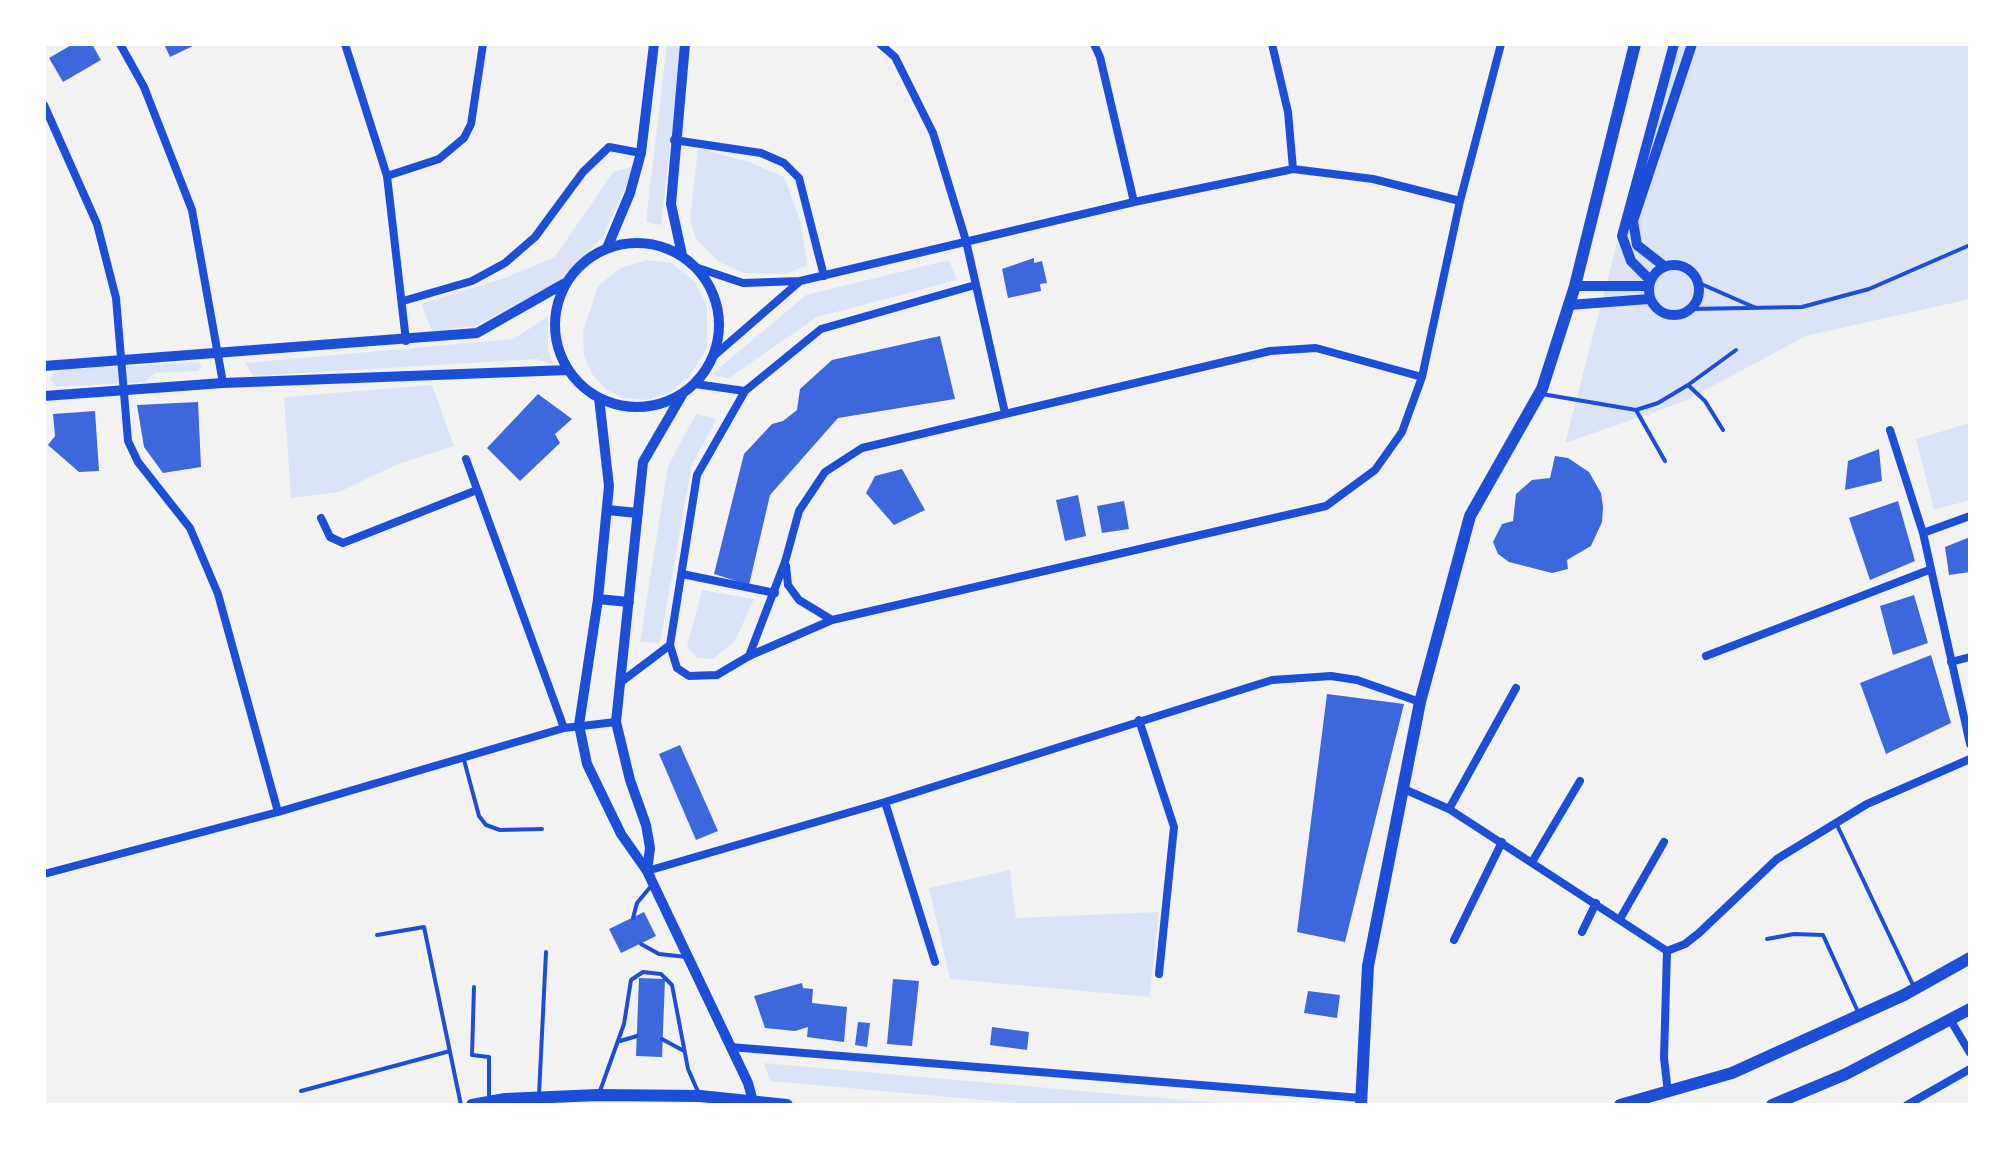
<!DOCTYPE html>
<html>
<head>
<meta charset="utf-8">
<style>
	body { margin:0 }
	#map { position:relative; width:2014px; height:1149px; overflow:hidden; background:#f2f2f2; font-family:Manrope,sans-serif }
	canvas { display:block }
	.frame { position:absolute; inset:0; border:46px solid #fff; pointer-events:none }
</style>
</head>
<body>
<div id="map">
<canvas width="2014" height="1149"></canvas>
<div class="frame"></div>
</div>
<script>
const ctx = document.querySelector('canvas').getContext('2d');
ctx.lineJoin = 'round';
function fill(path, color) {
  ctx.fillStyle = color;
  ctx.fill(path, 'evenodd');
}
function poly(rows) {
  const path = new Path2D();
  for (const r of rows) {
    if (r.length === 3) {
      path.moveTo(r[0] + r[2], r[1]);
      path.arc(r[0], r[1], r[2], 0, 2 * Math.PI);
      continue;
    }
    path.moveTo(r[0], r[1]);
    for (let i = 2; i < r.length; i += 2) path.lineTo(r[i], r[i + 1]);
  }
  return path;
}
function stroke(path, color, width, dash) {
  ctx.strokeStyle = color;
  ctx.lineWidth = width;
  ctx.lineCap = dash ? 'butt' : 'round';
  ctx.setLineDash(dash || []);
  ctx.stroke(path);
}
fill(poly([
	[667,44,682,44,661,225,646,222],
	[1669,44,1970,44,1970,299,1806,336,1683,402,1565,443],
	[698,148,749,162,784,177,801,223,807,266,784,274,744,273,719,262,696,239,690,221],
	[635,166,602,238,562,280,475,326,432,331,421,304,505,278,555,257,613,172],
	[647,260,672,263,695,282,707,305,707,348,689,377,669,393,646,400,623,398,607,390,592,374,584,356,583,331,598,286,620,268],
	[949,260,957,280,817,317,729,378,711,375,806,295],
	[548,316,548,350,554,365,537,359,253,376,245,363,514,339],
	[198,362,202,366,198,371,155,373,145,382,57,387,50,379,56,370],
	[432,385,454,446,398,464,339,492,291,498,284,397],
	[696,414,717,419,692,464,660,643,640,642,668,466],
	[1970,423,1970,500,1934,510,1916,439],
	[702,590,754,599,735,641,713,659,697,658,687,647],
	[1010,870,1016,918,1159,912,1149,997,950,979,929,888],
	[764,1063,1240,1105,1038,1105,770,1081]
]), '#dbe4f7');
fill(poly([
	[73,44,92,44,101,60,63,82,49,58],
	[164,44,197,44,170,57],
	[1034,258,1034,263,1042,261,1047,283,1040,284,1041,291,1008,298,1002,269],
	[940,336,955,399,838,418,770,495,749,585,714,574,744,454,772,424,783,421,797,410,800,389,832,360],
	[538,394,572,419,555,434,560,443,520,481,487,448],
	[198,402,201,467,163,473,144,447,137,405],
	[95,411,99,471,79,472,48,445,55,436,53,414],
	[1879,449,1882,481,1845,490,1848,461],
	[1555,456,1568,458,1589,472,1601,493,1603,507,1602,522,1591,546,1567,560,1568,569,1552,573,1509,562,1498,554,1493,542,1502,524,1513,521,1516,494,1532,480,1550,478],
	[902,469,925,510,894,525,866,493,875,476],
	[1078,495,1086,536,1065,541,1056,500],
	[1124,501,1129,529,1102,533,1097,506],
	[1898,501,1915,561,1870,580,1849,518],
	[1970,537,1970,572,1949,575,1945,547],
	[1914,595,1928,643,1893,655,1880,606],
	[1931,655,1951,723,1886,754,1860,683],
	[1327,694,1404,704,1345,942,1297,932],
	[680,745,718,831,696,840,659,754],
	[644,912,656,936,621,953,609,929],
	[639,978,665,979,662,1057,636,1056],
	[893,979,919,981,912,1046,887,1044],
	[802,983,803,988,813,989,812,1003,847,1007,844,1042,807,1037,808,1027,795,1031,765,1028,754,996],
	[1308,991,1340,995,1337,1018,1304,1013],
	[858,1022,870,1023,867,1047,855,1045],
	[992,1027,1029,1032,1027,1050,990,1045]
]), '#3d67dc');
stroke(poly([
	[1699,283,1756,308],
	[1690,309,1802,307,1869,289,1970,245],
	[1688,385,1736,350],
	[1542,394,1636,410,1658,403,1688,385,1705,401,1723,430],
	[1636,410,1665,461],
	[464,760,479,816,486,825,500,830,542,829],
	[1837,825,1914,987],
	[633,918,637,903,652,885],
	[377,935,424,927,461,1105],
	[1767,939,1794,934,1823,935,1859,1014],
	[641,944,659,954,687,957],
	[474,987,472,1055,489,1057,489,1101],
	[662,1039,684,1051],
	[620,1041,637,1036],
	[301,1091,450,1051],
	[600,1091,624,1024,631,980,643,972,661,974,672,985,688,1069,699,1094],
	[539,1095,546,952]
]), '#1d4ed8', 4);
stroke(poly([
	[120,44,144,87,192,210,223,383],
	[345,44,387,176,406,341],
	[880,44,895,57,933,133,966,241,1005,413],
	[1094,44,1100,57,1134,202],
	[1272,44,1288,112,1293,169],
	[44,105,97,224,116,298,128,441,138,462,190,528,218,594,278,812],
	[674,140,761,153,784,163,799,178,824,276],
	[387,176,439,159,464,138,471,124,483,44],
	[698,268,743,283,800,281,1134,202,1293,169,1373,179,1460,201],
	[975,285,821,329,745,391,697,475,670,645,677,668,689,676,717,675,749,656,832,620,1326,506,1375,470,1402,432,1422,377,1460,201,1501,44],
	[403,301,472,281,505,263,535,237,583,172,609,147,641,153],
	[715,355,799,282],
	[695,384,745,391],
	[1890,430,1923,533,1970,744],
	[466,459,564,728],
	[321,518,330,537,343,543,477,490],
	[1923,533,1970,516],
	[786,566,788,585,799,600,832,620],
	[682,574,775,593],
	[749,656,785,562,799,511,825,472,862,448,1270,351,1316,348,1422,377],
	[1706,656,1929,570],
	[1951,662,1970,657],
	[621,682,670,645],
	[1139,720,1174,827,1159,974],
	[1404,789,1449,809,1667,951],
	[885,802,935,962],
	[1449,809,1516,688],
	[1532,862,1580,781],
	[647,871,885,802,1272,680,1331,676,1357,680,1420,702],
	[44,874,278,812,564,728,616,722],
	[1620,919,1664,842],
	[1582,932,1596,903],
	[1454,940,1502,842],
	[1667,951,1685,944,1699,933,1777,859,1867,804,1970,759],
	[1667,951,1664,1058,1668,1093],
	[1951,1021,1970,1053],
	[730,1047,1361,1098],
	[1907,1105,1970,1069]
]), '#1d4ed8', 8);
stroke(poly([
	[637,325,82],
	[607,248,630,193,641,153,654,44],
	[682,255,671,204,685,44],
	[1674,290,25],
	[1664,266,1637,245,1633,221,1692,44],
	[1650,280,1631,261,1622,236,1674,44],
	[1575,286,1648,286],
	[1569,305,1649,299],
	[44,366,477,333,565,283],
	[44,396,223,383,568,370],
	[599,398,609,486,598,599,579,725,587,764,621,834,647,871,748,1083,754,1105],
	[607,510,638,513],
	[598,599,629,602],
	[647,871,650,848,646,825,630,780,616,722,643,462,682,395]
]), '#1d4ed8', 10);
stroke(poly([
	[1361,1105,1368,966,1420,702,1470,516,1542,389,1575,286,1635,44]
]), '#1d4ed8', 12);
stroke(poly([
	[472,1105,505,1099,598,1095,700,1096,787,1105],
	[1620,1105,1732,1073,1904,995,1970,958],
	[1772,1105,1846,1074,1970,1009]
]), '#1d4ed8', 12);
</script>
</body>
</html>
